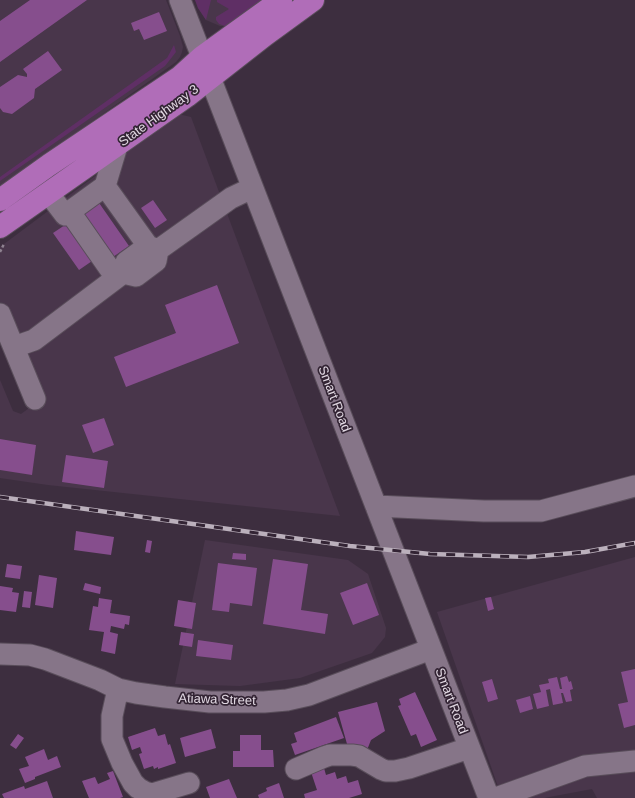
<!DOCTYPE html>
<html>
<head>
<meta charset="utf-8">
<style>
	body { margin:0 }
	canvas { display:block; background:#3d2e3f }
</style>
</head>
<body>
<canvas width="635" height="798"></canvas>
<script>
const ctx = document.querySelector('canvas').getContext('2d');
ctx.lineJoin = 'round';
function fill(path, color) {
  ctx.fillStyle = color;
  ctx.fill(path, 'evenodd');
}
function poly(rows) {
  const path = new Path2D();
  for (const r of rows) {
    path.moveTo(r[0], r[1]);
    for (let i = 2; i < r.length; i += 2) path.lineTo(r[i], r[i + 1]);
  }
  return path;
}
function stroke(path, color, width, dash) {
  ctx.strokeStyle = color;
  ctx.lineWidth = width;
  ctx.lineCap = dash ? 'butt' : 'round';
  ctx.setLineDash(dash || []);
  ctx.stroke(path);
}
function write(font, color, halo, rows, align = 'center') {
  ctx.font = font + ' Helvetica,sans-serif';
  ctx.lineWidth = 3.5;
  ctx.setLineDash([]);
  ctx.textBaseline = 'middle';
  ctx.strokeStyle = halo;
  ctx.fillStyle = color;
  for (const [text, x, y, turn = 0] of rows) {
    ctx.save();
    ctx.translate(x, y);
    ctx.rotate((+turn || 0) * Math.PI / 180);
    ctx.textAlign = isNaN(turn) ? turn : align;
    if (halo) ctx.strokeText(text, 0, 0);
    ctx.fillText(text, 0, 0);
    ctx.restore();
  }
}
fill(poly([
	[0,0,166,0,180,36,183,47,182,52,180,57,176,62,0,187],
	[195,0,264,0,225,26,220,26,206,20,198,8],
	[178,114,191,117,340,516,48,485,0,478,0,380,13,411,21,414,32,406,35,397,0,302,0,247],
	[205,540,348,560,368,574,386,628,385,637,372,653,300,678,240,686,175,684],
	[635,557,635,798,597,798,592,789,544,798,502,798,437,612]
]), '#49364b');
fill(poly([
	[195,0,211,0,206,20,198,8],
	[217,0,264,0,232,24,225,26,219,24,216,20,216,17,229,9,217,2],
	[174,45,176,52,165,66,0,181,0,177,167,58]
]), '#5f2f65');
fill(poly([
	[30,0,87,0,0,62,0,21],
	[159,12,167,31,144,40,139,29,134,31,131,23],
	[48,51,62,70,35,89,34,98,12,114,3,112,0,108,0,87,18,75,27,77,27,74,23,69],
	[88,187,129,246,110,259,95,259,79,270,53,233,80,215],
	[153,200,167,220,155,228,141,208],
	[217,285,239,343,126,387,114,357,176,333,165,305],
	[104,418,114,445,93,453,82,425],
	[0,439,36,445,32,475,0,470],
	[66,455,108,461,104,488,62,482],
	[76,531,114,537,111,555,74,550],
	[147,540,152,541,150,553,145,552],
	[233,553,246,554,246,560,232,559],
	[273,559,308,564,301,610,328,614,325,634,263,624],
	[218,563,257,568,252,606,230,603,229,612,212,610],
	[7,564,22,566,20,579,5,577],
	[39,575,57,578,53,608,35,605],
	[85,583,101,587,100,594,83,590],
	[367,583,379,615,353,625,340,593],
	[0,586,13,588,12,592,19,593,16,612,0,610],
	[24,591,32,592,30,608,22,607],
	[491,597,494,609,488,611,485,598],
	[99,598,112,600,110,613,130,616,129,625,125,624,124,629,111,626,110,632,118,634,115,654,101,651,104,632,89,630,93,606,98,607],
	[178,600,196,603,192,629,174,626],
	[181,632,194,634,192,647,179,645],
	[198,640,233,645,231,660,196,656],
	[635,669,635,725,624,728,618,704,628,702,621,672],
	[567,676,569,682,571,681,573,689,570,690,572,701,566,702,563,693,561,693,563,703,553,705,550,689,546,690,549,706,537,709,533,694,541,692,539,685,549,683,548,679,557,677,560,689,562,689,560,678],
	[492,679,498,699,488,702,482,682],
	[415,692,437,740,421,747,416,734,411,736,398,706,401,705,399,699],
	[530,696,533,709,520,713,516,700],
	[377,702,385,731,371,740,365,755,349,751,338,712],
	[336,717,344,738,295,755,291,744,297,742,294,733],
	[155,728,158,736,165,734,168,745,170,744,176,763,158,769,158,767,154,769,153,766,144,769,139,754,142,753,140,747,132,750,128,737],
	[211,729,216,748,185,757,180,738],
	[18,734,24,738,16,749,10,745],
	[240,735,261,735,261,750,273,750,274,767,233,767,233,751,240,751],
	[44,749,48,760,57,756,61,767,35,777,35,779,25,783,19,769,29,766,25,757],
	[324,768,326,775,335,772,337,779,346,776,348,783,358,780,362,794,349,798,305,798,304,794,317,790,311,772],
	[113,771,123,797,120,798,89,798,82,781,95,777,98,784,110,779,107,773],
	[229,779,237,798,210,798,206,787],
	[47,781,53,798,4,798,2,794,24,786,25,789],
	[279,783,284,798,259,798,258,795,267,791,266,788]
]), '#864e8d');
const minor = poly([
	[180,0,489,798],
	[105,186,148,246],
	[49,194,65,215,105,186,117,146],
	[70,212,116,278],
	[123,273,136,276,156,261,158,250],
	[0,314,35,399],
	[14,347,34,340,123,273,126,262,148,246,158,250,231,198,252,188],
	[376,506,484,511,541,511,635,486],
	[0,654,30,655,45,659,100,680,118,689,136,693,165,697,210,702,264,702,287,700,309,695,431,649],
	[118,689,112,716,112,739,122,763,133,783,138,788,145,792,152,794,189,783],
	[296,769,324,757,330,755,352,755,359,756,381,769,386,771,395,771,409,768,469,748],
	[496,798,585,766,635,761]
]);
const highway = poly([
	[0,200,49,165,180,77,202,57,281,0],
	[0,227,187,96,265,35,313,0]
]);
stroke(minor, '#594d5a', 23);
stroke(highway, '#594d5a', 24);
stroke(poly([
	[0,252,4,244]
]), '#8e8290', 2.5, [3, 2]);
stroke(minor, '#867588', 21);
stroke(highway, '#b06db8', 22);
const rail = poly([
	[0,497,350,546,430,554,528,557,585,552,635,543]
]);
stroke(rail, '#bbb0bc', 4.5);
stroke(rail, '#332434', 3, [9]);
write('13px', '#e2d9e3', '#332434', [
	["State Highway 3",159,116,-36],
	["Smart Road",334,399,69],
	["Atiawa Street",217,700,2],
	["Smart Road",451,701,69]
]);
</script>
</body>
</html>
